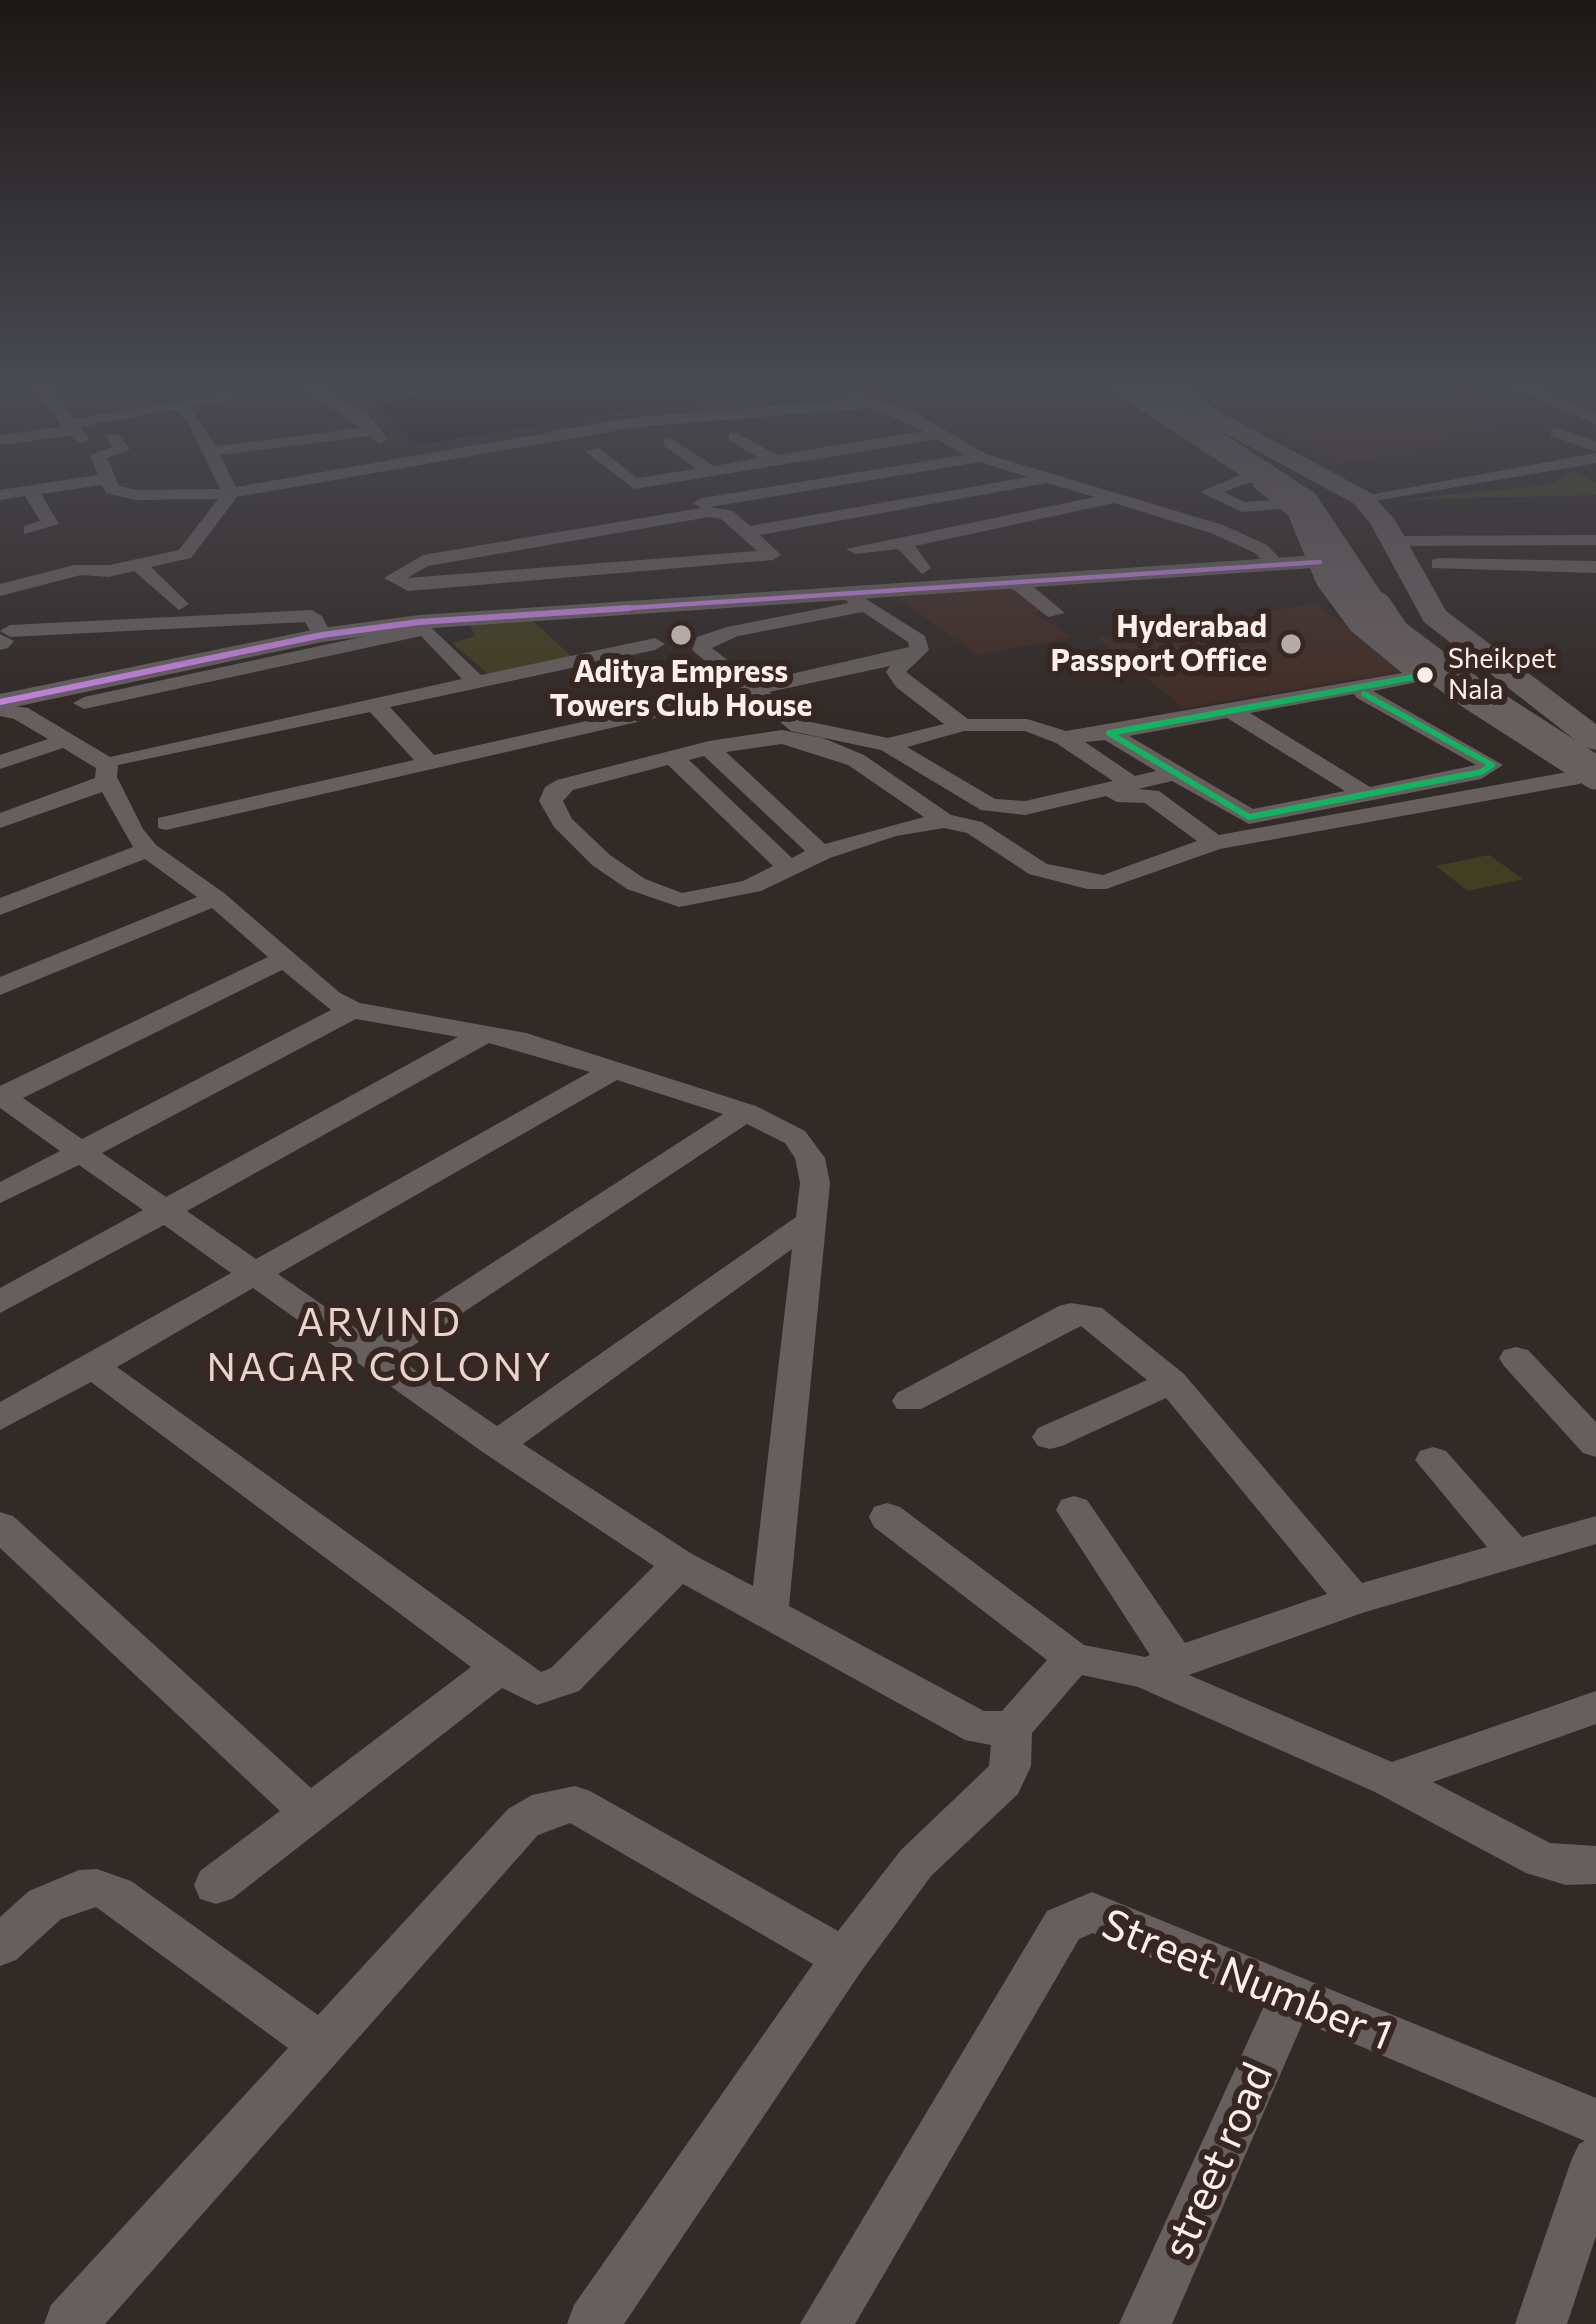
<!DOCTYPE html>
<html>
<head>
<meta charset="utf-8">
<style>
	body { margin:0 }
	canvas { display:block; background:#322a27 }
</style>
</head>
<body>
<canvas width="1596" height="2324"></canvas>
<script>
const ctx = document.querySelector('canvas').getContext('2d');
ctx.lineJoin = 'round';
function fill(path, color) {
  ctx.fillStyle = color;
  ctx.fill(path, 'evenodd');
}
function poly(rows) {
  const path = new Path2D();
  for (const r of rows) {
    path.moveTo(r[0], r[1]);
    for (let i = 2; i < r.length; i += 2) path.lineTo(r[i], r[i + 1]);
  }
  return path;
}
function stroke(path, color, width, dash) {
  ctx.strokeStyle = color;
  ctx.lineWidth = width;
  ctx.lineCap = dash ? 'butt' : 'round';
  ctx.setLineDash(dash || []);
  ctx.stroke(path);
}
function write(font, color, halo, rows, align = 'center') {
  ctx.font = font + ' Commissioner,sans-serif';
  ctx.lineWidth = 12;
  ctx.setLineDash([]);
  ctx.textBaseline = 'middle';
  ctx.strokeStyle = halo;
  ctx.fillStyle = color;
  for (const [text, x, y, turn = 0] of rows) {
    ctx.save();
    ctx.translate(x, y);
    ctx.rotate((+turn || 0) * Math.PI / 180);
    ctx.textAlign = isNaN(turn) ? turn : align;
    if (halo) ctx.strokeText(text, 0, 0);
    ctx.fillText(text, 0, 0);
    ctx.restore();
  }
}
fill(poly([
	[1445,388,1513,420,1444,439,1455,445,1335,464,1188,389],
	[1016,588,1047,609,1034,613,1073,637,977,655,893,594],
	[1315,604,1412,670,1183,708,1097,637]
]), '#422d26');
fill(poly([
	[1574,471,1596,483,1596,495,1400,500,1548,485],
	[531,619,572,657,488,674,452,643,475,636,470,625],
	[1489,855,1523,879,1468,891,1436,866]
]), '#423e22');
fill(poly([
	[433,388,772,388,424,444,412,441,379,407]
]), '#280d25');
fill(poly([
	[35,388,50,388,74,419,236,393,236,399,189,407,216,446,362,428,300,388,319,388,367,413,388,439,380,444,369,436,220,455,236,487,637,417,848,400,848,394,853,392,912,411,986,454,1223,525,1267,545,1287,566,1271,570,1255,553,1211,533,1114,503,915,546,931,568,922,574,898,549,855,554,846,549,1095,497,1047,483,760,535,781,555,772,560,408,591,384,578,423,555,701,508,693,503,702,498,964,455,937,439,634,489,585,451,599,448,637,478,696,469,664,446,664,440,670,438,714,466,759,458,729,440,729,434,735,432,777,455,924,431,872,408,637,427,237,497,191,558,151,567,189,604,179,610,134,571,109,577,81,575,0,596,0,584,74,565,109,565,179,550,218,499,136,500,106,493,102,485,41,494,59,524,24,534,24,526,40,521,25,496,0,500,0,490,98,475,90,455,112,447,106,434,118,434,130,449,107,458,119,486,136,490,220,489,187,421,174,409,80,427,89,439,81,444,70,436,0,445,0,435,62,427,35,388],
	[979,462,1028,477,750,526,733,511,710,507,979,462],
	[709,517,721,519,757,551,407,578,428,566,709,517],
	[1513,388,1534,388,1596,413,1596,424,1513,388],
	[1557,428,1596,441,1596,451,1551,436,1551,430,1557,428],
	[1596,453,1596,463,1362,503,1353,498,1596,453],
	[1250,471,1256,472,1256,480,1224,492,1244,502,1290,499,1296,500,1296,508,1242,512,1200,492,1250,471],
	[1596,535,1596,545,1392,546,1383,541,1392,536,1596,535],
	[1439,558,1596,561,1596,573,1432,568,1432,560,1439,558],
	[1009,578,1023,578,1065,613,1048,617,1009,586,1009,578],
	[847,587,925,636,929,650,906,672,968,719,1027,719,1066,731,1425,669,1435,675,1432,679,1373,691,1503,765,1481,779,1249,824,1172,781,1138,789,1159,791,1219,835,1579,770,1590,777,1579,784,1220,849,1106,889,1087,889,1029,874,967,833,944,828,896,836,830,858,761,891,679,907,627,889,592,865,554,827,539,801,545,787,557,780,709,741,782,730,823,738,864,755,951,815,982,822,1047,864,1103,875,1197,841,1145,803,1117,802,1106,796,1025,815,981,810,881,750,791,731,692,650,697,637,727,627,849,603,837,593,847,587],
	[863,612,908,642,909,647,756,682,712,648,738,636,863,612],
	[890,666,886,672,896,687,944,724,888,738,806,721,769,692,890,666],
	[1354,694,1357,698,1476,765,1370,787,1250,713,1354,694],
	[1227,718,1345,791,1253,809,1129,736,1227,718],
	[964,731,1025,731,1056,743,1113,781,1025,801,995,799,907,747,964,731],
	[1105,740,1156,771,1135,776,1085,742,1105,740],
	[782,744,848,765,924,817,825,844,726,752,782,744],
	[704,756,805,851,792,858,689,760,704,756],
	[668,765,773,866,743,881,682,893,645,879,610,855,572,819,563,801,573,790,668,765],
	[312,610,322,616,332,635,329,639,315,639,305,622,10,637,0,631,10,625,312,610],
	[419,616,481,675,655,638,665,644,655,650,390,707,434,755,707,694,718,700,707,706,166,830,158,828,158,818,414,760,370,712,118,765,117,777,143,829,156,845,224,893,340,993,360,1003,526,1033,756,1106,805,1131,825,1158,830,1183,789,1606,984,1711,1002,1711,1047,1660,874,1527,869,1517,874,1507,887,1503,900,1507,1084,1645,1145,1657,1150,1655,1056,1510,1061,1500,1074,1496,1087,1500,1185,1643,1327,1594,1166,1398,1062,1446,1050,1449,1038,1446,1032,1437,1038,1428,1147,1380,1081,1326,921,1409,897,1409,892,1401,897,1393,1059,1306,1071,1303,1102,1308,1184,1374,1362,1583,1487,1547,1415,1460,1420,1451,1433,1447,1446,1451,1522,1537,1596,1516,1596,1544,1362,1613,1189,1675,1392,1762,1596,1691,1596,1724,1433,1782,1550,1843,1596,1846,1596,1884,1566,1885,1526,1873,1375,1792,1138,1687,1082,1675,1032,1733,1031,1766,1018,1794,931,1876,860,1973,624,2324,567,2324,574,2305,813,1964,570,1823,538,1835,105,2324,44,2324,51,2305,288,2048,96,1907,61,1919,16,1960,0,1966,0,1917,29,1891,79,1870,97,1869,131,1881,318,2015,508,1809,532,1795,575,1786,590,1791,838,1931,901,1850,989,1766,991,1745,965,1740,683,1584,579,1691,537,1705,502,1688,232,1899,216,1904,200,1899,194,1885,200,1871,280,1811,0,1548,0,1512,13,1516,311,1788,471,1667,91,1382,0,1430,0,1402,231,1273,164,1225,0,1313,0,1288,143,1210,79,1165,0,1203,0,1182,60,1151,0,1108,0,1086,268,957,212,908,0,995,0,977,197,897,145,859,0,915,0,898,133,847,102,792,0,828,0,813,95,778,96,768,63,748,0,769,0,755,48,739,14,719,0,716,0,704,28,708,110,757,462,679,421,636,84,709,73,703,84,697,412,626,412,618,419,616],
	[282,970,331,1010,82,1139,23,1098,282,970],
	[356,1019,458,1037,166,1197,102,1153,356,1019],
	[489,1043,590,1072,256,1259,187,1211,489,1043],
	[617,1080,723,1114,373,1340,278,1274,617,1080],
	[747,1124,785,1143,795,1158,800,1183,796,1217,497,1426,396,1357,747,1124],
	[792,1249,753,1586,692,1554,523,1444,792,1249],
	[253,1288,484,1453,654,1566,551,1668,541,1672,117,1367,253,1288],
	[1516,1347,1528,1350,1596,1422,1596,1457,1583,1453,1504,1366,1499,1358,1504,1350,1516,1347],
	[1092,1892,1596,2098,1596,2236,1567,2324,1515,2324,1571,2161,1579,2144,1585,2141,1303,2022,1172,2324,1119,2324,1264,2006,1093,1933,1079,1939,855,2324,800,2324,1047,1911,1092,1892]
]), '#665f5e');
fill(poly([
	[1320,555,1331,562,1328,567,419,629,322,642,0,710,0,694,322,628,419,615,1320,555],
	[0,634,14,641,8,648,0,650,0,634]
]), '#665f5e');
fill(poly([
	[1160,388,1186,388,1222,413,1371,493,1395,520,1446,611,1596,724,1596,750,1584,747,1424,622,1370,523,1353,503,1206,423,1160,388],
	[1265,478,1308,505,1345,584,1371,619,1434,667,1438,674,1434,681,1412,681,1351,631,1317,585,1288,515,1252,486,1265,478]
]), '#685f5f');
stroke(poly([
	[1131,388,1306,503,1378,611]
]), '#685f5f', 26);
stroke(poly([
	[1376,608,1394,635,1470,692,1596,773]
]), '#685f5f', 33);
stroke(poly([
	[1364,694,1492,765,1481,772,1249,817,1109,733,1425,675]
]), '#13b361', 6);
stroke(poly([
	[584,611,1320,562]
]), '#c483df', 4.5);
stroke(poly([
	[0,702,322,635,419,622,629,608]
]), '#c483df', 6);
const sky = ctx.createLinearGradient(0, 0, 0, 713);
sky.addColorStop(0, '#1c1715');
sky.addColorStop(0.54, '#494a52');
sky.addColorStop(1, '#494a5200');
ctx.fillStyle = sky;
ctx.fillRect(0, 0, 1596, 713);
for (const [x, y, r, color] of [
	[681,635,12,"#b5aaa7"],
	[1291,644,12,"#b5aaa7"],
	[1425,675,10,"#fbefec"]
]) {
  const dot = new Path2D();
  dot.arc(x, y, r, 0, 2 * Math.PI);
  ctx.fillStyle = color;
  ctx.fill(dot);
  stroke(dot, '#372722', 4.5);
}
write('27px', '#fbefec', '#372722', [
	["Sheikpet",1448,659],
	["Nala",1448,690]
], 'left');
write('bold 30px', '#fbefec', '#372722', [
	["Hyderabad",1267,627],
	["Passport Office",1267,661],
	["Aditya Empress",681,672,"center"],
	["Towers Club House",681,706,"center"]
], 'right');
ctx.letterSpacing = '3px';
write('39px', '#e9d3cd', '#372722', [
	["ARVIND",380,1323],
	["NAGAR COLONY",380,1368]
]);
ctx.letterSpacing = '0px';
write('42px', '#fbefec', '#372722', [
	["Street Number 1",1247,1980,22],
	["street road",1218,2161,-66]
]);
</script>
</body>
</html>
